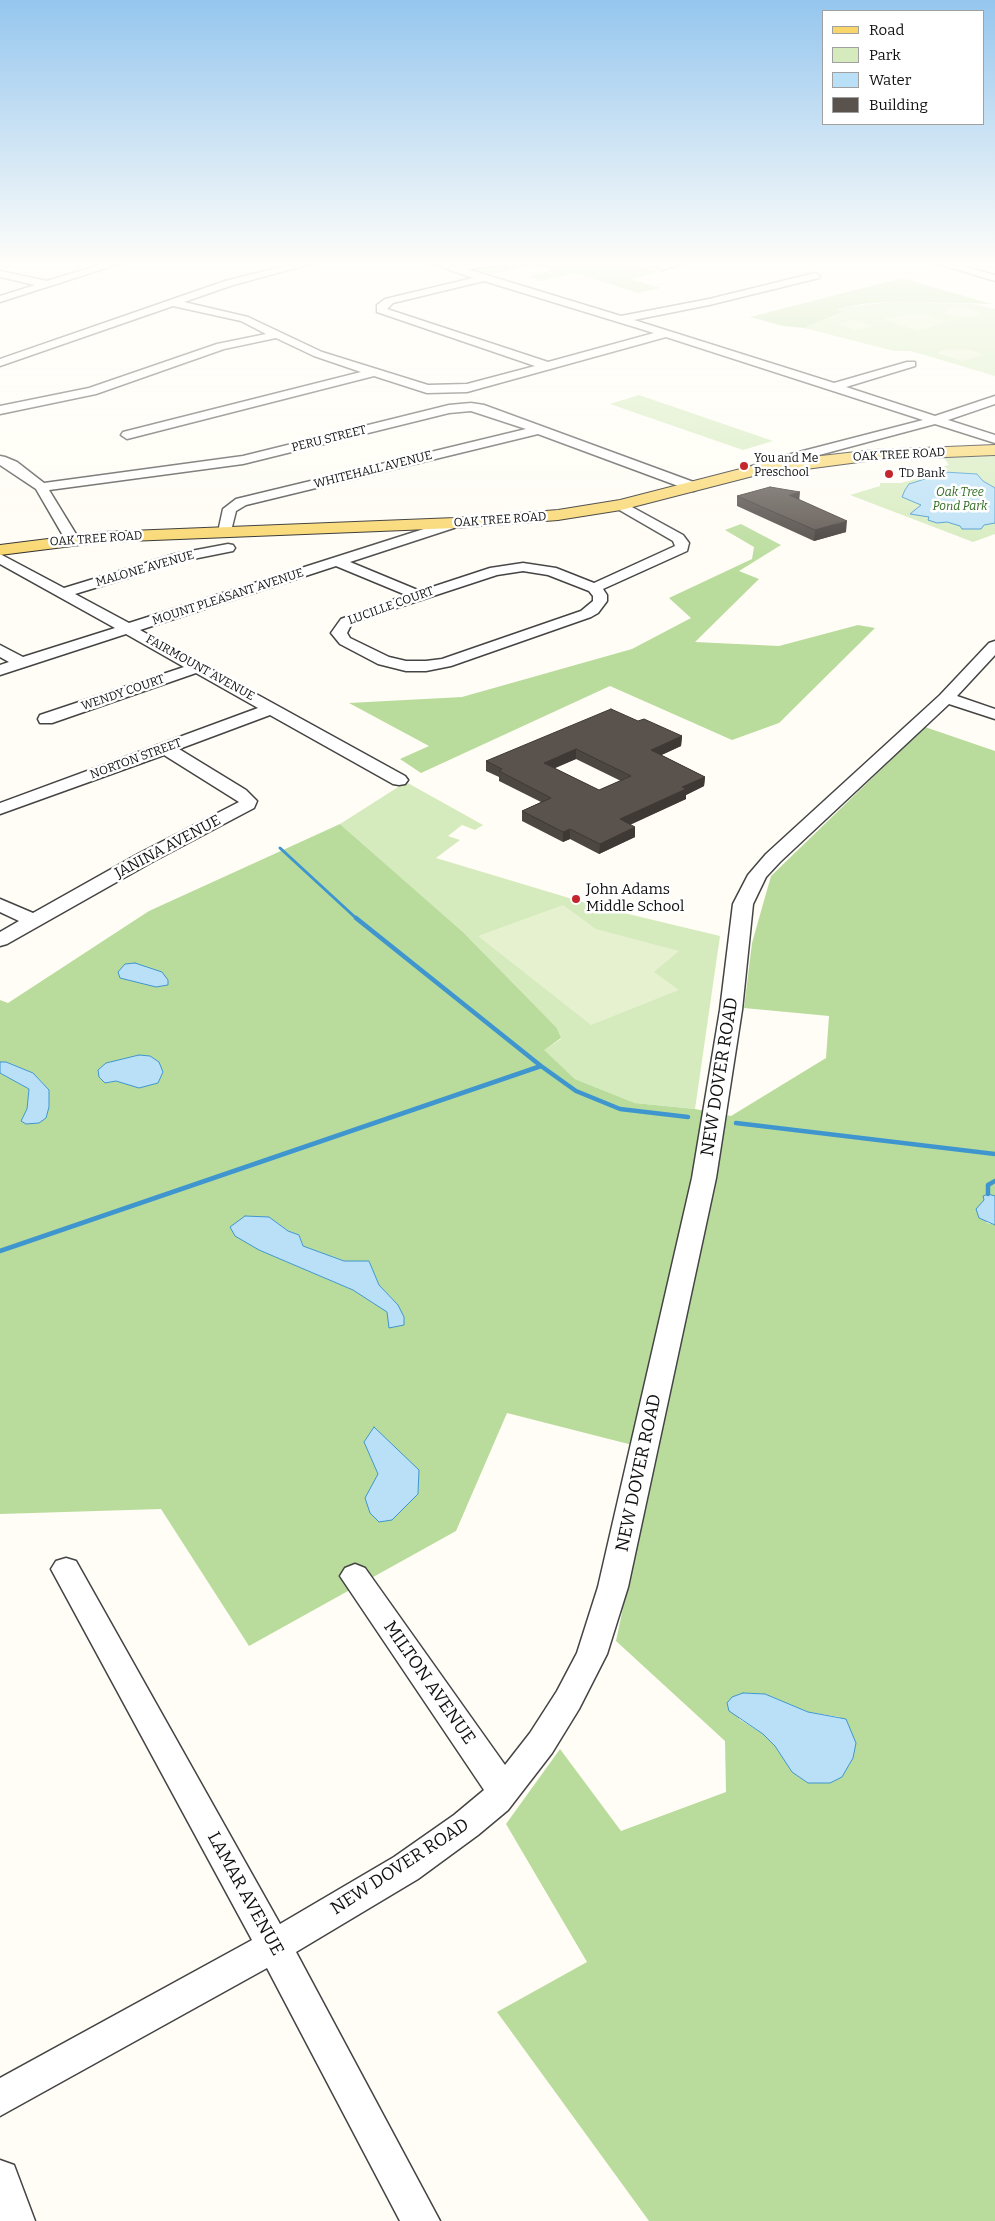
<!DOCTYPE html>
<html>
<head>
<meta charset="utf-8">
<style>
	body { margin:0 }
	#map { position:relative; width:995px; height:2221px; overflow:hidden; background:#fffdf5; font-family:Bitter,serif }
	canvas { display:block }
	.legend { position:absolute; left:822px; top:10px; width:162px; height:115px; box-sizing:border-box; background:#fff; border:1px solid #a0a0a0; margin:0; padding:6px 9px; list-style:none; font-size:15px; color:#111 }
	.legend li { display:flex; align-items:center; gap:10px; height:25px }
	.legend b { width:25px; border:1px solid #a0a0a0 }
</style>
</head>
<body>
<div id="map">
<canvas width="995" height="2221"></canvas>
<ul class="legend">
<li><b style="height:6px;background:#f9d66b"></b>Road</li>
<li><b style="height:14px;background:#d5ebbd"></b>Park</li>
<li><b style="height:14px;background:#b9e0f7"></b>Water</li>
<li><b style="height:14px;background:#5a524d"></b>Building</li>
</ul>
</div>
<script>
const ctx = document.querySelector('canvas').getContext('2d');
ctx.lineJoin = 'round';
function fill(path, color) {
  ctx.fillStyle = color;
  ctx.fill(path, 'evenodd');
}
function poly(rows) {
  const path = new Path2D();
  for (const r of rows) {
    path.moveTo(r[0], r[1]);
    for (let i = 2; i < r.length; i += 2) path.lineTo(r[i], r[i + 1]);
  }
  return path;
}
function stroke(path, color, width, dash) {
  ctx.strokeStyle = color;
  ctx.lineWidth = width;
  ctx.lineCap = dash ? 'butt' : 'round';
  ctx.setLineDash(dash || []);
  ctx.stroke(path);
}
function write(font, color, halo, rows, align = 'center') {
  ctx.font = font + ' Bitter,serif';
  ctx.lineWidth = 5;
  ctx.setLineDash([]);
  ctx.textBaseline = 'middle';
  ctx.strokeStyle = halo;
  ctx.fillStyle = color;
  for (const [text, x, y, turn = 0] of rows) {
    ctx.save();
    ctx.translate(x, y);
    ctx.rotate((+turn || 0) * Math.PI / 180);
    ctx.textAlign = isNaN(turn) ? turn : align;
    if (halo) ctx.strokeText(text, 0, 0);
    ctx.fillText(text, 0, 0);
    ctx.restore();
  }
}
fill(poly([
	[894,301,974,304,995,309,995,376,911,351,894,351,804,328,842,313,835,309],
	[639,395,773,441,743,450,610,404],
	[995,456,995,534,973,542,850,495,880,486,880,483,901,483,916,479,924,474,920,470,945,468,944,466,949,465,944,458],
	[406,782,483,825,475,830,462,825,448,836,460,840,436,858,599,907,720,936,695,1109,635,1103,575,1079,543,1050,561,1039,557,1028,463,932,340,824]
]), '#d5ebbd');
fill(poly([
	[519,262,628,262,660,272,631,279,660,288,638,293,575,273,540,281,529,276,552,270,534,265,492,274,471,268],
	[902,278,991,304,894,301,863,304,836,309,843,312,804,328,783,326,750,317],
	[741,524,781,545,739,571,759,579,695,642,779,646,858,625,875,628,779,723,732,740,610,686,421,773,400,759,429,746,349,703,462,697,632,649,691,618,669,598,752,559,754,547,725,530],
	[925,727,995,751,995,1196,988,1194,980,1206,987,1223,995,1225,995,2221,649,2221,497,2012,587,1962,506,1824,560,1749,621,1831,726,1792,725,1741,616,1641,656,1451,507,1413,456,1531,249,1646,161,1509,0,1514,0,1073,29,1089,27,1109,22,1121,49,1107,49,1090,33,1073,6,1062,0,1062,0,1000,8,1003,149,911,340,824,463,932,557,1028,561,1038,544,1050,575,1079,635,1103,695,1109,731,1116,826,1058,829,1016,744,1008,752,943,771,876],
	[269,1217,288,1231,299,1235,303,1246,344,1261,369,1261,379,1285,398,1305,387,1312,353,1290,259,1250],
	[374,1427,395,1449,378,1474,364,1442],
	[743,1693,765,1694,808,1712,840,1717,830,1783,808,1783,792,1772,775,1746,763,1734,739,1719]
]), '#b9dc9c');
fill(poly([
	[962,307,981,313,981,315,964,318,944,313,950,308],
	[906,314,925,315,945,322,918,331,883,319],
	[854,320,875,326,855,330,837,324],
	[947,349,972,350,983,355,962,361,937,353],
	[563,905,596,929,679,951,654,972,679,990,591,1025,478,936]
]), '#e6f2cf');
const water = poly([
	[944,472,977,474,983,481,995,488,995,523,984,525,981,529,962,529,960,526,947,522,937,523,928,520,929,517,910,514,921,505,902,497,905,490,909,484,928,478,931,474,944,472],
	[135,963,162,972,168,980,168,985,156,987,120,978,118,972,125,964,135,963],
	[139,1055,150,1056,159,1062,163,1072,158,1083,139,1088,116,1081,105,1083,99,1077,98,1070,106,1063,139,1055],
	[0,1062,6,1062,33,1073,49,1090,49,1107,46,1118,39,1123,26,1124,21,1121,27,1109,29,1089,0,1073,0,1062],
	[988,1194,995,1196,995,1225,979,1218,976,1209,984,1200,983,1196,988,1194],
	[245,1216,269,1217,288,1231,299,1235,303,1246,344,1261,369,1261,379,1285,398,1305,404,1317,404,1325,389,1328,387,1312,353,1290,259,1250,235,1236,230,1227,245,1216],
	[374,1427,419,1470,418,1494,392,1520,379,1522,370,1513,365,1498,378,1474,364,1442,374,1427],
	[743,1693,765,1694,808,1712,846,1719,856,1743,853,1758,842,1777,830,1783,808,1783,792,1772,775,1746,763,1734,729,1711,727,1703,732,1697,743,1693]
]);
fill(water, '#b9e0f7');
stroke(water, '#3f96cf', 1);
stroke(poly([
	[280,848,357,919]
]), '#3f96cf', 3);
stroke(poly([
	[356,918,541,1066,576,1091,620,1109,688,1117],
	[736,1123,995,1154],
	[988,1194,988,1185,995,1181],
	[0,1251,541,1066]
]), '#3f96cf', 4.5);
const minor = poly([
	[109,262,125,262,0,302,0,296,35,285,0,277,0,271,47,281,109,262],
	[301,262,318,262,233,285,184,302,248,317,322,352,428,385,467,384,535,366,377,312,377,305,385,299,473,278,427,262,443,262,457,267,478,262,508,262,503,265,467,269,621,316,709,299,815,273,820,276,819,278,709,305,634,320,834,383,907,362,915,362,915,366,846,387,935,416,995,396,995,404,948,420,995,435,995,443,935,424,778,466,757,474,747,474,745,471,747,468,768,460,923,420,666,337,467,392,427,393,374,376,127,439,121,435,123,432,361,372,314,356,276,338,224,349,96,394,0,414,0,406,89,388,217,344,266,334,241,321,173,306,0,366,0,359,225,281,301,262],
	[484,281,654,333,548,362,387,309,393,303,484,281],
	[670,262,687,262,662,270,657,267,670,262],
	[932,262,948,262,995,275,995,281,932,262],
	[471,403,484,405,699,484,701,487,694,491,689,490,538,434,246,505,236,511,230,535,220,535,218,532,223,509,236,499,526,429,471,411,449,413,243,464,49,490,79,539,72,543,65,539,36,489,0,465,0,456,5,457,17,462,44,483,243,456,449,405,471,403],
	[621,501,683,535,689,543,687,551,603,589,607,595,607,601,598,613,591,617,451,666,426,671,406,671,378,664,340,644,331,633,341,619,406,595,336,566,140,630,405,776,408,780,405,784,399,785,393,784,270,715,179,749,246,790,257,801,254,808,152,862,7,944,0,946,0,932,19,921,0,912,0,899,33,913,138,854,239,802,164,755,0,814,0,803,258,708,196,673,52,723,40,723,38,719,40,715,184,667,126,634,0,675,0,665,9,662,0,657,0,645,23,657,115,628,0,564,0,554,64,588,175,554,228,544,233,545,235,548,233,551,183,561,75,594,129,623,455,519,460,520,462,523,460,526,350,562,420,591,490,568,523,563,556,568,594,583,675,546,673,541,616,508,614,505,621,501],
	[523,571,548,575,589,591,593,596,593,601,581,611,442,659,426,661,406,661,389,657,350,638,347,633,351,625,366,618,497,575,523,571],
	[995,641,995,655,957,696,995,709,995,719,949,704,780,862,766,877,753,904,742,1010,716,1178,628,1587,607,1654,579,1709,552,1753,508,1810,478,1835,418,1879,296,1952,440,2221,400,2221,267,1968,0,2116,0,2078,252,1940,51,1569,56,1561,66,1558,76,1561,280,1924,394,1857,454,1815,484,1790,340,1576,345,1568,355,1564,365,1568,505,1765,530,1733,557,1691,577,1653,598,1587,692,1178,720,1010,733,904,748,875,766,854,940,695,989,643,995,641],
	[0,2160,14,2165,35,2221,0,2221,0,2160]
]);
const major = poly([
	[995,445,995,455,874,460,753,476,621,510,558,520,455,528,104,542,0,555,0,545,104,532,455,518,558,510,620,500,752,466,803,458,874,450,995,445]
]);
stroke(minor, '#444', 3);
stroke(major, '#222', 2);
fill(minor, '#fff');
fill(major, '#f9d66b');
fill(poly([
	[737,496,799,500,846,532,814,541,737,506],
	[638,721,682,736,681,746,661,755,705,777,704,786,686,795,686,799,630,825,635,837,599,854,570,839,563,842,522,821,522,811,541,802,499,781,499,777,486,771,486,761],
	[576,759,621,781,599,790,554,768]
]), '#4d4742');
fill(poly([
	[800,492,799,503,789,495],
	[847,521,846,532,814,541,815,530],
	[682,736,681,746,651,760,651,750],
	[576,749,576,759,544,773,544,763],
	[705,777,704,786,686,795,686,799,620,829,620,819,682,787],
	[635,827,635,837,599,854,600,844],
	[570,829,570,839,563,842,563,832]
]), '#3f3936');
const building = poly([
	[770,487,800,492,789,495,847,521,815,530,737,496,770,487],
	[611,709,638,721,644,719,682,736,651,750,705,777,682,787,686,789,620,819,635,827,600,844,570,829,563,832,522,811,551,798,499,771,502,769,486,761,611,709],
	[576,749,631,776,599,790,544,763,576,749]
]);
fill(building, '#5a524d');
stroke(building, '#3f3936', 1);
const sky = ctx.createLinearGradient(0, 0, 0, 573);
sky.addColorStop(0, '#95c6ee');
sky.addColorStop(0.46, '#fffefa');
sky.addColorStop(1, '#fffefa00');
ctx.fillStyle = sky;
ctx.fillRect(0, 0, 995, 573);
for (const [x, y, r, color] of [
	[744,466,5,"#c4262e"],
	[889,474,5,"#c4262e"],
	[576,899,5,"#c4262e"]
]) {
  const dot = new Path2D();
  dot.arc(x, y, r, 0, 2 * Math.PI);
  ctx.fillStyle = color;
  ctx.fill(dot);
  stroke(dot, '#fff', 2);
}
write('12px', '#111', '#fff', [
	["PERU STREET",329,439,-14],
	["OAK TREE ROAD",899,455,-3],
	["WHITEHALL AVENUE",373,470,-14],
	["OAK TREE ROAD",500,520,-4],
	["OAK TREE ROAD",96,539,-4],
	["MALONE AVENUE",145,569,-16],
	["MOUNT PLEASANT AVENUE",228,597,-18],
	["LUCILLE COURT",391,606,-20],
	["FAIRMOUNT AVENUE",200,668,29],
	["WENDY COURT",123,693,-19],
	["NORTON STREET",136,759,-20]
]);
write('12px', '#111', '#fff', [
	["You and Me",754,459],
	["Preschool",754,473],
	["TD Bank",899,474]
], 'left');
write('italic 12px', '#2f6b1f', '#fff', [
	["Oak Tree",960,493],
	["Pond Park",960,507]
]);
write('15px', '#111', '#fff', [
	["JANINA AVENUE",168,847,-28]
]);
write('15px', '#111', '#fff', [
	["John Adams",586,890],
	["Middle School",586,907]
], 'left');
write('18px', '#111', '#fff', [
	["NEW DOVER ROAD",720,1077,-81],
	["NEW DOVER ROAD",639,1473,-78],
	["MILTON AVENUE",429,1683,55],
	["NEW DOVER ROAD",400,1867,-33],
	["LAMAR AVENUE",245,1894,61]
]);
</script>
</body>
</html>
